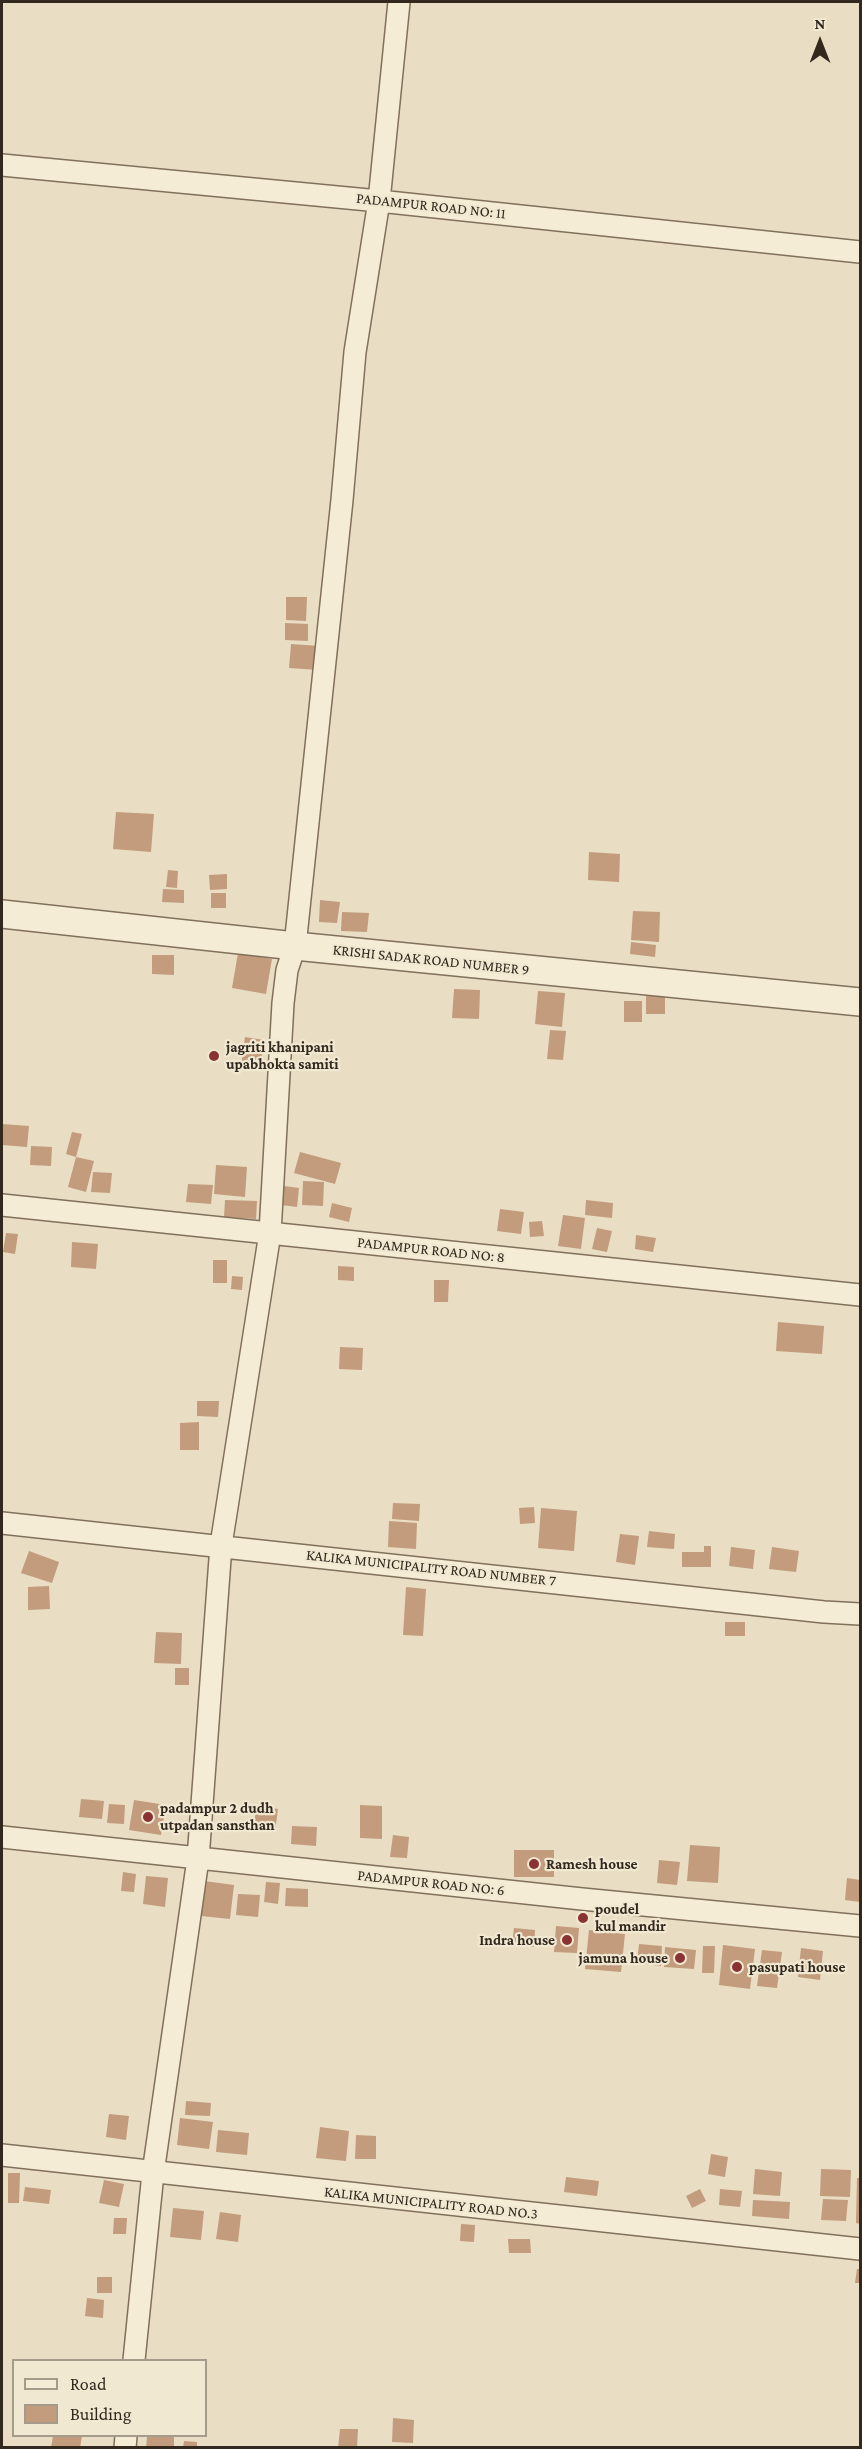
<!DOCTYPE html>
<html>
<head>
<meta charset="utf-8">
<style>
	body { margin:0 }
	#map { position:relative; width:862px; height:2449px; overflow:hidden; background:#e9dec3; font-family:"Crimson Pro",serif }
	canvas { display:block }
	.frame { position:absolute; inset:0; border:3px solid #32281e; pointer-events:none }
	.legend { position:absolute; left:12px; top:2359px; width:195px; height:78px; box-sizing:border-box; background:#f1e8d2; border:2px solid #a59b8a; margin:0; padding:8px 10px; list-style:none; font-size:18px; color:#32281e }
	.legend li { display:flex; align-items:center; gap:12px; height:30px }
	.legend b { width:30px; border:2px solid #a59b8a }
	.north { position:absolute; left:790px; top:12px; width:60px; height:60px; -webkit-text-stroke:4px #f1e8d2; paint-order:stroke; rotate:0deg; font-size:16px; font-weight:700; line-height:24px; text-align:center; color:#32281e }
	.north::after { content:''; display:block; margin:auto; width:21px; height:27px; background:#32281e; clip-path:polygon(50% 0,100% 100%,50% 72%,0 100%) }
</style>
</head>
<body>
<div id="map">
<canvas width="862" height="2449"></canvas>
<div class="frame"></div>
<ul class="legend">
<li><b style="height:8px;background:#f5ecd5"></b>Road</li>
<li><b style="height:16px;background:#c39b7d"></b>Building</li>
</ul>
<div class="north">N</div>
</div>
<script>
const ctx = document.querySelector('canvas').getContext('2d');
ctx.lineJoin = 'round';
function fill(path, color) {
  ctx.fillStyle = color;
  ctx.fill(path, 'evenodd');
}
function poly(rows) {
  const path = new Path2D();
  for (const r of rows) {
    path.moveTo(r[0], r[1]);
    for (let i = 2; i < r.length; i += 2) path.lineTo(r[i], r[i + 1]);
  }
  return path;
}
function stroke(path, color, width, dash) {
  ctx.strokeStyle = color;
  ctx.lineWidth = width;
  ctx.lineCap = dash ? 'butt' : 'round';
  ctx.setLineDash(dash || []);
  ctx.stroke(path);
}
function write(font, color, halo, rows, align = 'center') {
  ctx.font = font + ' "Crimson Pro",serif';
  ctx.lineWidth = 4.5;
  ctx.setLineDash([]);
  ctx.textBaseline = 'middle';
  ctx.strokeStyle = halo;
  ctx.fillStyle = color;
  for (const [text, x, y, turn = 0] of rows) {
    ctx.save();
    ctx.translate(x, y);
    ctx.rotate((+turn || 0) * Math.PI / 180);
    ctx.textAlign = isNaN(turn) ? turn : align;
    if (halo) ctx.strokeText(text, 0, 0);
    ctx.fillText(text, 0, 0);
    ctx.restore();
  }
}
fill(poly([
	[286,597,307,597,306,621,286,620],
	[285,623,308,624,308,641,285,640],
	[291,644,320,646,318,670,289,668],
	[116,812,154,814,151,852,113,849],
	[589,852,620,854,619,882,588,880],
	[168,870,178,871,177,888,166,887],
	[227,874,227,889,210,890,209,875],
	[163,889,184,890,184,903,162,902],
	[211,893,226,893,226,908,211,908],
	[320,900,340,902,337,923,319,922],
	[633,911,660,912,659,942,631,940],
	[342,912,369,913,367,932,341,931],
	[631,942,656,945,655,957,630,954],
	[238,953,272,959,266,994,232,988],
	[152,955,174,955,174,975,152,974],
	[454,989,480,990,479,1019,452,1018],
	[538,991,565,993,562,1027,535,1024],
	[646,996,665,996,665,1014,646,1014],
	[624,1001,642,1001,642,1022,624,1022],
	[550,1030,566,1031,563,1060,547,1059],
	[245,1037,264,1040,260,1068,241,1066],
	[2,1124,29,1126,27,1147,2,1145],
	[72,1132,82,1134,76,1157,66,1154],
	[31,1146,52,1147,51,1166,30,1165],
	[300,1152,341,1163,335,1184,294,1173],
	[76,1157,94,1161,86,1192,68,1187],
	[216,1165,247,1167,245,1197,214,1194],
	[93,1172,112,1173,110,1193,91,1192],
	[303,1181,324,1182,323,1206,302,1205],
	[188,1184,213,1185,211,1204,186,1202],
	[284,1186,299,1188,297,1207,281,1205],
	[225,1200,257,1201,256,1219,224,1217],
	[586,1200,613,1203,612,1218,585,1215],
	[332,1203,352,1208,349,1222,329,1217],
	[500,1209,524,1212,521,1234,497,1231],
	[563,1215,585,1218,581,1249,558,1246],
	[542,1221,544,1236,530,1237,529,1222],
	[597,1228,612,1231,607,1252,592,1249],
	[6,1233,18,1234,15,1254,3,1252],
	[636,1235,656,1238,653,1252,635,1249],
	[72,1242,98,1244,96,1269,71,1267],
	[213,1260,227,1260,227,1283,213,1283],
	[338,1266,354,1267,354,1281,338,1280],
	[232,1276,243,1277,242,1290,231,1289],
	[434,1280,449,1280,448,1302,434,1302],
	[778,1322,824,1326,822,1354,776,1351],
	[340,1347,363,1348,362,1370,339,1369],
	[197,1401,219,1401,218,1417,197,1416],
	[199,1422,199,1450,180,1450,180,1423],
	[393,1503,420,1504,419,1521,392,1519],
	[534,1507,535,1523,520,1524,519,1508],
	[541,1508,577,1511,574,1551,538,1548],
	[389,1521,417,1523,416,1549,388,1547],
	[649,1531,675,1534,674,1549,647,1547],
	[620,1534,639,1536,635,1565,616,1562],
	[704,1546,711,1546,711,1567,682,1567,682,1552,704,1552],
	[731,1547,755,1550,753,1569,729,1566],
	[772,1547,799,1551,796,1572,769,1569],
	[29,1551,59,1562,52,1583,21,1573],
	[49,1586,50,1609,28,1610,28,1587],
	[406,1587,426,1589,423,1636,403,1635],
	[725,1622,745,1622,745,1636,725,1636],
	[156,1632,182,1633,181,1664,154,1663],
	[175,1668,189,1668,189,1685,175,1685],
	[81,1799,104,1801,102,1819,79,1817],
	[134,1800,166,1805,161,1835,129,1830],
	[109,1804,125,1805,124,1824,107,1823],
	[360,1805,382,1806,382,1839,360,1838],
	[256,1806,278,1809,275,1832,254,1829],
	[292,1826,317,1827,316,1846,291,1844],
	[393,1835,409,1837,407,1858,390,1857],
	[690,1845,720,1847,718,1883,687,1881],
	[514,1850,554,1850,554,1877,514,1877],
	[659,1860,680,1862,677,1885,657,1883],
	[123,1872,136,1874,134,1892,121,1891],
	[146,1876,168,1878,165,1907,143,1904],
	[847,1878,860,1880,860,1902,845,1900],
	[204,1881,234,1885,230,1919,201,1916],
	[266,1882,280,1883,278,1904,264,1902],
	[286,1888,308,1889,308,1907,285,1906],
	[238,1894,260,1895,258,1917,236,1915],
	[556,1926,579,1928,577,1953,554,1952],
	[514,1928,535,1930,534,1947,512,1945],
	[589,1930,625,1934,621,1972,585,1969],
	[639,1944,662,1946,661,1966,637,1963],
	[723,1945,755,1949,750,1989,719,1985],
	[703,1946,715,1946,714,1973,702,1973],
	[665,1947,696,1950,694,1969,664,1967],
	[801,1948,823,1951,820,1980,798,1977],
	[762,1950,782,1952,777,1988,757,1986],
	[186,2101,211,2103,210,2116,185,2115],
	[109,2114,129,2116,126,2140,106,2137],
	[180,2118,213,2122,209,2149,177,2145],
	[320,2127,349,2131,346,2161,316,2158],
	[218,2130,249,2133,247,2155,216,2152],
	[356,2135,376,2136,376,2159,355,2159],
	[711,2154,728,2157,725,2177,708,2174],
	[755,2169,782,2172,780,2196,753,2194],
	[821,2169,851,2170,850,2197,820,2196],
	[8,2173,20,2173,19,2203,8,2203],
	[566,2177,599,2181,597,2196,564,2192],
	[857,2178,860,2178,860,2224,856,2223],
	[104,2180,124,2184,119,2207,99,2203],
	[25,2187,51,2190,49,2204,23,2201],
	[700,2189,706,2201,692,2208,686,2196],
	[720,2189,742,2191,740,2207,719,2205],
	[823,2199,848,2200,846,2221,821,2220],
	[753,2200,790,2202,789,2219,752,2216],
	[173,2208,204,2211,201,2240,170,2237],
	[220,2212,241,2215,238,2242,216,2239],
	[114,2218,127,2218,126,2234,113,2234],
	[461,2224,475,2225,474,2242,460,2241],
	[508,2239,530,2239,531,2253,509,2253],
	[857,2269,860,2269,860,2283,855,2283],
	[97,2277,112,2277,112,2293,97,2293],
	[87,2298,104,2300,103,2318,85,2316],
	[393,2418,414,2420,413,2443,392,2442],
	[340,2429,358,2429,357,2448,338,2448],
	[53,2436,82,2436,80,2448,51,2448],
	[147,2437,174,2437,174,2448,146,2448],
	[184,2441,197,2442,197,2448,183,2448]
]), '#c39b7d');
const minor = poly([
	[2,165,379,201,860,252],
	[2,1205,860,1295],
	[2,1523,824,1612,860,1614],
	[2,1837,582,1899,860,1926],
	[2,2155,860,2249],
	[134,2360,153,2173,198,1859,221,1545,270,1233,283,1003,287,970,295,946,342,500,355,352,379,201,399,2],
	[125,2448,126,2436]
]);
const tertiary = poly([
	[2,914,295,946,860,1002]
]);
stroke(minor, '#81705c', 24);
stroke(tertiary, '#81705c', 30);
stroke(minor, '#f5ecd5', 21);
stroke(tertiary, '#f5ecd5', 27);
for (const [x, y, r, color] of [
	[214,1056,6,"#893332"],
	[148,1817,6,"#893332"],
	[534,1864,6,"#893332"],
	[583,1918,6,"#893332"],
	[567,1940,6,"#893332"],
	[680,1958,6,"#893332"],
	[737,1967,6,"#893332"]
]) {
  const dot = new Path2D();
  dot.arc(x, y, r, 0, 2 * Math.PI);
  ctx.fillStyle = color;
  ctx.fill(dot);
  stroke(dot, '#f1e8d2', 2);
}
write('15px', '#32281e', '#f1e8d2', [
	["PADAMPUR ROAD NO: 11",431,206,6],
	["KRISHI SADAK ROAD NUMBER 9",431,960,6],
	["PADAMPUR ROAD NO: 8",431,1250,6],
	["KALIKA MUNICIPALITY ROAD NUMBER 7",431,1568,6],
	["PADAMPUR ROAD NO: 6",431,1883,6],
	["KALIKA MUNICIPALITY ROAD NO.3",431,2203,6]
]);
write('bold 15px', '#32281e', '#f1e8d2', [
	["jagriti khanipani",226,1047],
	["upabhokta samiti",226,1064],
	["padampur 2 dudh",160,1808],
	["utpadan sansthan",160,1825],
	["Ramesh house",546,1864],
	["poudel",595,1909],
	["kul mandir",595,1926],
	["Indra house",555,1940,"right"],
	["jamuna house",668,1958,"right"],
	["pasupati house",749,1967]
], 'left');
</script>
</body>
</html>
